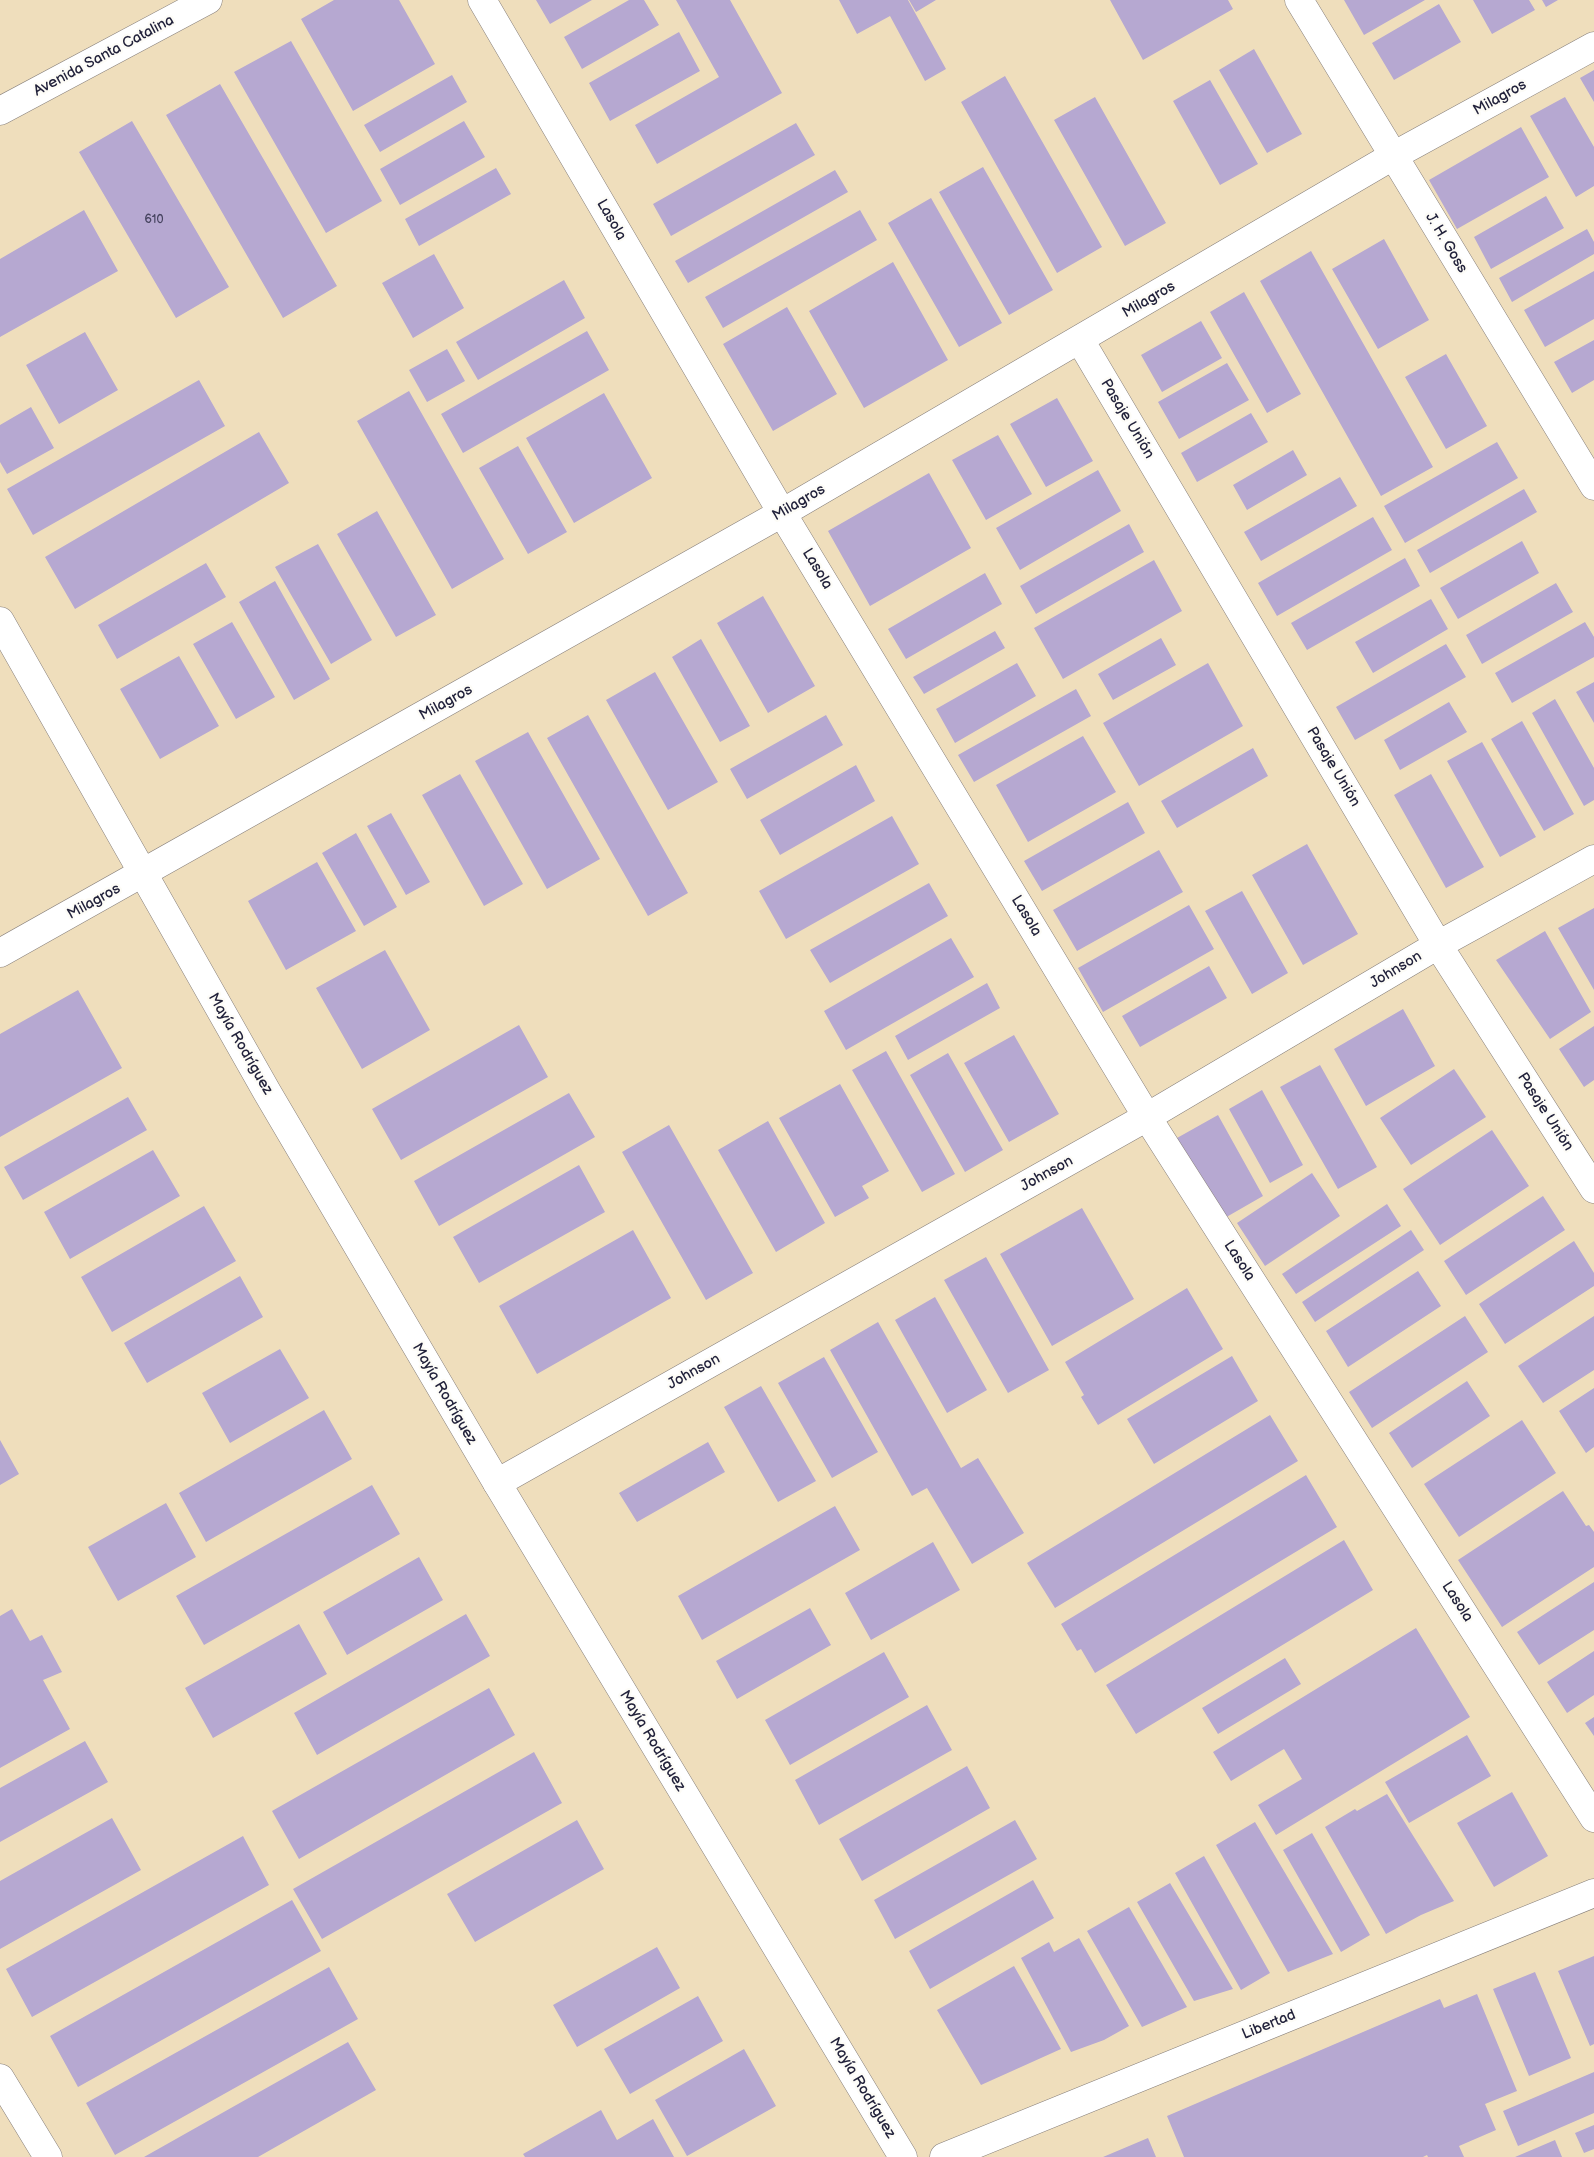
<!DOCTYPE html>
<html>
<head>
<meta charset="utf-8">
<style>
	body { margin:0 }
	canvas { display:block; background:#efdebc }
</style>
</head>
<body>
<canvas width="1594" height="2157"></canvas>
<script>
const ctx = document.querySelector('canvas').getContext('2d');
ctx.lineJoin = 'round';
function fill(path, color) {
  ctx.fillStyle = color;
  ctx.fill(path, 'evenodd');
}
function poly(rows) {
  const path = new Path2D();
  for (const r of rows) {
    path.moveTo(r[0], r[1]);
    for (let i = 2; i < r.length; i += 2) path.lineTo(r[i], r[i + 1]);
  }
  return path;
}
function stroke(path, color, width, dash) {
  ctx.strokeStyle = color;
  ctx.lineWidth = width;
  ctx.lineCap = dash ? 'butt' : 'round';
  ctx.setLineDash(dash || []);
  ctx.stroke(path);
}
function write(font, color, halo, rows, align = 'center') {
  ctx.font = font + ' "Balsamiq Sans",sans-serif';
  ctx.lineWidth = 4.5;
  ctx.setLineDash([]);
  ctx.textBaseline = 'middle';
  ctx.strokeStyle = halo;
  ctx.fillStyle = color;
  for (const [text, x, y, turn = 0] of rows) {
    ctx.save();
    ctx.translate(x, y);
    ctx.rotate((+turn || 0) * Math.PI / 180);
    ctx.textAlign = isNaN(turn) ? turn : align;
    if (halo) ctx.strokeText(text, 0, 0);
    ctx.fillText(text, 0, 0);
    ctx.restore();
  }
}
fill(poly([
	[334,0,399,0,435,64,353,111,301,19],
	[536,0,592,0,550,24],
	[629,0,644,0,659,25,582,69,564,37],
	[676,0,730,0,782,93,657,164,635,125,719,77],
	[839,0,908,0,946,69,925,81,890,16,857,34],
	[909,0,936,0,916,12],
	[1110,0,1228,0,1233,9,1143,60],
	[1344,0,1425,0,1364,35],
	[1473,0,1529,0,1535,10,1492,34],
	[1542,0,1558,0,1546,7],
	[1439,4,1461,42,1394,80,1372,43],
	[679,32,700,71,610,121,589,83],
	[291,41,382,201,326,233,234,72],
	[1254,49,1302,134,1267,153,1219,70],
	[1594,70,1594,102,1580,78],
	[452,75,467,102,380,152,364,125],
	[1005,76,1102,247,1057,273,961,102],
	[1210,80,1258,164,1220,185,1173,101],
	[220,84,337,286,283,318,166,115],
	[1095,97,1166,223,1125,246,1054,120],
	[1565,97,1594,147,1594,186,1576,197,1530,116],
	[132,121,229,287,176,318,79,152],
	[464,121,485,157,400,205,380,169],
	[796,123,815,155,671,236,653,204],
	[1521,127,1549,177,1457,229,1429,180],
	[983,167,1053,290,1009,315,939,192],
	[496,168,511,194,419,246,405,219],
	[835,170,848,192,688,283,675,261],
	[1546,196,1564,228,1491,269,1474,237],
	[931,198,1002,323,959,347,888,223],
	[84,210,118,271,0,337,0,259],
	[860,210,877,240,723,328,705,297],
	[1587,229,1594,242,1594,254,1512,302,1499,278],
	[1384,239,1429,320,1378,349,1332,269],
	[1311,251,1433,467,1381,496,1260,281],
	[434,254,464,308,413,338,382,283],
	[893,262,948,360,864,408,809,311],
	[1594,271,1594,319,1545,347,1524,310],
	[564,280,585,318,478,380,456,342],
	[1244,292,1301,394,1267,413,1210,312],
	[787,307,837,394,773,431,723,344],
	[1201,321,1222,358,1162,392,1141,355],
	[587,331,609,370,463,453,441,414],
	[85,332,118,390,59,424,26,365],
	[1594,340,1594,380,1572,393,1554,362],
	[447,349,465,381,427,402,409,370],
	[1446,354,1487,426,1446,449,1405,377],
	[1227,363,1249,400,1179,439,1158,402],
	[199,380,225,426,33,535,7,489],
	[409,391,504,559,452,589,357,421],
	[604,393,652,478,574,523,526,438],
	[1057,398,1093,461,1046,487,1010,424],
	[31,407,54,448,7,474,0,462,0,425],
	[1251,413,1268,442,1197,482,1181,453],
	[259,432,289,483,75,609,45,557],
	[998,435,1032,494,986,520,952,460],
	[1497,442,1518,478,1405,543,1384,506],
	[518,446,567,532,528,554,479,468],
	[1293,450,1307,475,1247,510,1233,485],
	[1098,470,1121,511,1020,570,996,528],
	[929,473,971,548,870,606,828,531],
	[1340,477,1357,506,1261,561,1244,532],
	[1524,489,1537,512,1430,573,1417,550],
	[377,511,436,615,396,637,337,534],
	[1373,517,1392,550,1277,616,1258,583],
	[1129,524,1144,552,1036,614,1020,586],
	[1522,541,1539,573,1458,619,1440,588],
	[318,544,372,640,331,664,275,567],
	[1405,558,1420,586,1307,650,1291,623],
	[1154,560,1182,611,1063,679,1034,628],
	[206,563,226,597,117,659,98,625],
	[985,573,1002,604,906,659,888,629],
	[275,581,330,679,294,700,239,602],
	[1556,583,1573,612,1482,664,1466,635],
	[763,596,815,686,768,713,717,623],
	[1431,599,1448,629,1373,673,1355,642],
	[232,622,275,697,236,719,193,644],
	[1585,622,1594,637,1594,657,1512,703,1495,673],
	[995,631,1005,648,924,694,913,677],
	[1161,638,1176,665,1113,700,1098,674],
	[701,639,750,726,720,742,672,657],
	[1446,644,1466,677,1355,740,1336,707],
	[179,656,219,726,160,759,120,689],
	[1017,663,1036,696,955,743,936,709],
	[1208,663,1243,726,1139,786,1103,723],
	[655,672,718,782,668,810,606,700],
	[1594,682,1594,723,1576,692],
	[1076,689,1091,716,974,782,958,755],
	[1555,699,1594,768,1594,800,1584,806,1532,713],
	[1449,702,1467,732,1400,770,1384,740],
	[588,715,688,893,648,916,547,738],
	[826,715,843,745,747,799,730,769],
	[1522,721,1574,814,1544,831,1491,739],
	[528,732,600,859,547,889,475,761],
	[1083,736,1116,792,1028,842,996,785],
	[1482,742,1536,837,1500,857,1447,761],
	[1253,748,1268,776,1177,828,1161,801],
	[856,765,875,801,780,855,760,820],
	[460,774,523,884,484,906,422,795],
	[1431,774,1484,867,1446,888,1394,795],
	[1128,802,1145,833,1042,891,1024,861],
	[391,813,430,882,406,895,367,826],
	[892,816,919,864,786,939,759,891],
	[356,833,397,907,364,926,322,853],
	[1307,844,1358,934,1303,965,1252,875],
	[1159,850,1183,892,1077,951,1053,910],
	[317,862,356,931,286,970,248,901],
	[929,883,948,916,830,983,810,950],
	[1242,891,1288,973,1252,994,1205,911],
	[1189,905,1214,949,1103,1012,1078,968],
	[1594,908,1594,990,1558,928],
	[1545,931,1591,1012,1550,1039,1496,960],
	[951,938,974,977,846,1050,824,1011],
	[385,950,430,1030,362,1069,316,988],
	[1209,966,1227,998,1140,1047,1122,1016],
	[987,983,1000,1008,908,1060,895,1036],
	[78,990,122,1068,0,1137,0,1034],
	[1403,1009,1435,1066,1366,1106,1334,1049],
	[519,1025,548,1077,401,1160,372,1109],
	[1594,1026,1594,1080,1584,1087,1559,1049],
	[1014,1035,1059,1114,1009,1142,964,1063],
	[886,1051,955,1174,922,1192,852,1070],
	[948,1053,1003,1150,965,1172,910,1075],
	[1320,1065,1377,1167,1338,1189,1280,1087],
	[1454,1069,1486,1117,1411,1165,1380,1118],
	[840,1084,889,1171,862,1186,869,1198,835,1217,779,1118],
	[1262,1090,1303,1165,1270,1183,1229,1109],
	[569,1093,595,1137,439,1226,414,1181],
	[128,1097,147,1130,23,1200,4,1167],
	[1218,1115,1263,1196,1223,1219,1177,1138],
	[768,1121,825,1223,776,1252,718,1150],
	[669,1125,753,1273,706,1300,622,1152],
	[1492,1130,1529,1186,1440,1245,1403,1189],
	[153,1150,180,1196,70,1259,44,1212],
	[579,1165,605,1212,479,1283,453,1237],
	[1312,1173,1340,1216,1265,1266,1237,1223],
	[1543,1196,1565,1230,1466,1295,1444,1261],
	[1387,1204,1401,1226,1296,1294,1282,1274],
	[204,1206,236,1261,112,1332,81,1277],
	[1082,1208,1134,1299,1052,1346,1000,1254],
	[633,1230,671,1298,537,1374,499,1306],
	[1411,1230,1424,1250,1315,1322,1302,1302],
	[1574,1241,1594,1273,1594,1286,1505,1344,1479,1304],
	[986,1257,1049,1370,1008,1393,944,1280],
	[1418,1271,1441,1306,1348,1367,1326,1331],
	[240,1276,263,1317,147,1383,124,1343],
	[1187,1288,1223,1349,1098,1425,1081,1397,1084,1395,1065,1362],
	[935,1297,987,1390,947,1413,895,1320],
	[1465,1316,1488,1352,1372,1428,1349,1392],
	[1594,1316,1594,1370,1543,1403,1518,1366],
	[878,1322,961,1468,978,1458,1024,1533,972,1564,927,1488,912,1496,830,1350],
	[280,1349,309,1398,230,1443,202,1393],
	[1232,1356,1258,1401,1154,1464,1127,1419],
	[824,1357,878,1452,832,1478,778,1383],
	[1467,1381,1490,1416,1412,1468,1389,1433],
	[761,1386,816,1481,778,1502,724,1407],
	[1594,1388,1594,1447,1586,1453,1559,1411],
	[324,1410,352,1459,206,1542,179,1493],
	[1270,1415,1298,1461,1055,1608,1027,1563],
	[1522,1420,1556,1473,1459,1537,1424,1484],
	[0,1440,19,1474,0,1485],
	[708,1442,725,1472,637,1522,619,1493],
	[1306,1475,1337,1527,1095,1673,1081,1649,1077,1651,1061,1624],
	[372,1485,400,1534,204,1645,176,1596],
	[1563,1491,1586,1526,1589,1525,1594,1532,1594,1567,1502,1627,1458,1560],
	[166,1503,196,1557,118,1601,88,1547],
	[835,1506,860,1550,702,1640,678,1596],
	[1344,1540,1373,1590,1136,1734,1106,1685],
	[933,1542,960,1590,871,1640,845,1593],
	[419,1557,443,1600,347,1655,323,1612],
	[1594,1582,1594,1630,1539,1665,1517,1632],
	[810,1608,831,1645,737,1699,716,1661],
	[12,1609,30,1641,42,1635,62,1672,43,1680,70,1729,0,1768,0,1616],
	[466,1614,490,1656,317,1755,294,1713],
	[299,1624,327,1674,213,1738,185,1688],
	[1416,1628,1470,1717,1276,1835,1258,1805,1302,1779,1284,1749,1231,1781,1213,1752],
	[1594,1651,1594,1695,1567,1713,1547,1682],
	[884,1652,909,1697,790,1765,765,1720],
	[1285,1658,1301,1684,1218,1734,1202,1708],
	[489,1688,515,1735,299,1859,272,1811],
	[927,1705,952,1750,819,1825,795,1780],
	[1594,1717,1594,1736,1585,1723],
	[1467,1735,1491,1776,1409,1823,1385,1782],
	[85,1741,108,1782,0,1842,0,1788],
	[534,1752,562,1803,322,1939,293,1889],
	[967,1766,990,1808,862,1881,839,1839],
	[1512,1792,1548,1856,1494,1887,1457,1823],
	[1387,1794,1454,1901,1421,1915,1386,1934,1325,1827,1355,1809,1357,1811],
	[112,1818,141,1870,0,1949,0,1881],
	[577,1820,604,1869,475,1942,447,1894],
	[1015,1820,1037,1859,895,1939,874,1900],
	[1255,1822,1333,1954,1288,1972,1216,1845],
	[1312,1833,1370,1935,1341,1952,1283,1850],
	[243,1836,269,1885,32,2017,6,1969],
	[1204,1856,1270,1973,1241,1990,1175,1873],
	[1033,1880,1054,1918,930,1989,909,1951],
	[1170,1883,1233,1989,1194,2001,1137,1902],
	[292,1900,321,1951,78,2087,50,2036],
	[1129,1907,1187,2007,1142,2027,1087,1931],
	[1079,1938,1129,2026,1104,2040,1071,2052,1021,1958,1049,1942,1054,1952],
	[657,1947,680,1988,577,2047,553,2005],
	[1594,1956,1594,2044,1590,2046,1558,1971],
	[1014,1966,1061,2049,981,2085,937,2010],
	[329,1967,358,2019,115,2155,86,2103],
	[1535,1972,1571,2058,1529,2076,1493,1989],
	[1477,1994,1517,2091,1485,2104,1496,2130,1459,2146,1464,2157,1428,2157,1427,2155,1423,2157,1184,2157,1167,2116,1440,1999,1444,2008],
	[698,1996,723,2041,630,2094,604,2049],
	[348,2042,376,2090,258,2157,144,2157],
	[744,2049,776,2106,687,2156,655,2100],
	[1594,2072,1594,2113,1518,2146,1503,2111],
	[601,2110,617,2140,653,2119,674,2157,525,2157,523,2154],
	[1594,2125,1594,2149,1584,2153,1575,2133],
	[1148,2138,1156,2157,1103,2157],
	[1555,2140,1562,2157,1515,2157]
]), '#b6a8d1');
const street = poly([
	[482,0,782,513,1147,1117,1594,1818],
	[1299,0,1594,486],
	[1080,340,1438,945,1594,1189],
	[0,953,782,513,1393,156,1594,46],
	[497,1483,1147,1117,1438,945,1594,859],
	[0,2078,48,2157],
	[944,2157,1594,1893]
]);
const secondary = poly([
	[0,621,267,1092,497,1483,903,2157]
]);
const primary = poly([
	[0,111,208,0]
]);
stroke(street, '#88807c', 29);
stroke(secondary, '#88807c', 29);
stroke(primary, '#88807c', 29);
stroke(street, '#fff', 28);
stroke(secondary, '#fff', 28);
stroke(primary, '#fff', 28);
write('12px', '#474460', null, [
	["610",154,220]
]);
write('15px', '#22223b', '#fdfcf7', [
	["Avenida Santa Catalina",104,56,-28],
	["Milagros",1500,98,-29],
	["Lasola",611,220,60],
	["J. H. Goss",1446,243,59],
	["Milagros",1149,300,-30],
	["Pasaje Unión",1127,419,59],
	["Milagros",799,503,-30],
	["Lasola",817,569,59],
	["Milagros",446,703,-29],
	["Pasaje Unión",1333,767,59],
	["Milagros",94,902,-29],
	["Lasola",1026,916,59],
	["Johnson",1396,970,-31],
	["Mayía Rodríguez",240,1044,60],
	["Pasaje Unión",1545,1112,57],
	["Johnson",1047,1174,-29],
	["Lasola",1239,1261,57],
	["Johnson",694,1372,-29],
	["Mayía Rodríguez",444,1394,60],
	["Lasola",1457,1602,57],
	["Mayía Rodríguez",652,1741,59],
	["Libertad",1269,2025,-22],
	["Mayía Rodríguez",862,2088,59]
]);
</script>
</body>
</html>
